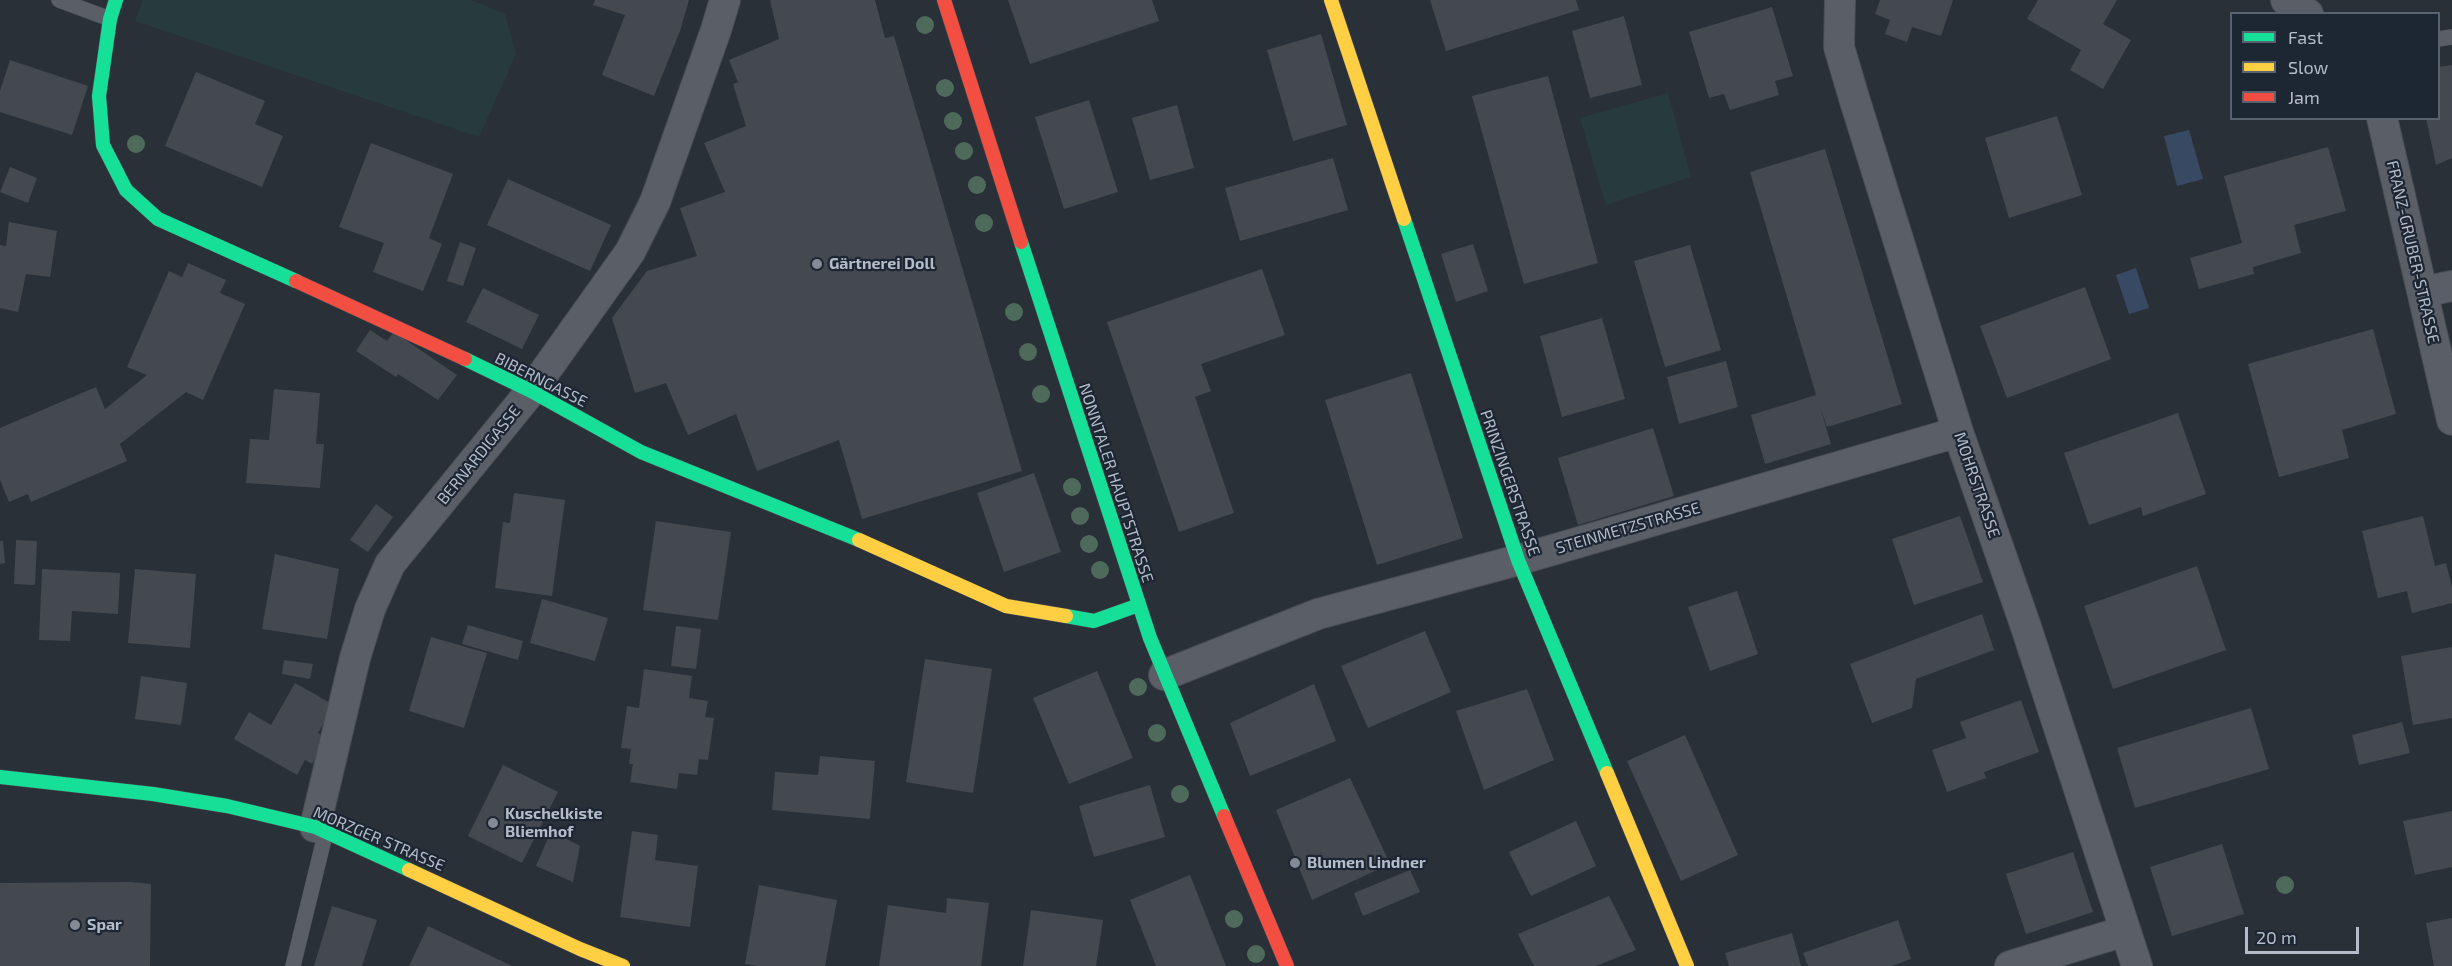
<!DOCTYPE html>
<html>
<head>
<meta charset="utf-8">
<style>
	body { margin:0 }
	#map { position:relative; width:2452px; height:966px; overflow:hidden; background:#2a3038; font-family:"Exo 2",sans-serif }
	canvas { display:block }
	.legend { position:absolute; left:2230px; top:12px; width:210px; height:108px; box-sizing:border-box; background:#1d2633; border:2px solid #59626f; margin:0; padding:8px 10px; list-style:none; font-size:18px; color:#b4bcc9 }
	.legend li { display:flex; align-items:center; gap:12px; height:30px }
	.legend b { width:30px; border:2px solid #59626f }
	.scale { position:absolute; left:2245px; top:927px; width:114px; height:27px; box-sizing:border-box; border:3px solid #b4bcc9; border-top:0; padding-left:8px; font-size:18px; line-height:21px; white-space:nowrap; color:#b4bcc9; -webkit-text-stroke:4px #1d2633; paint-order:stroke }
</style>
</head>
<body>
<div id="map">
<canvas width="2452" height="966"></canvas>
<ul class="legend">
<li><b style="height:8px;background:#16e098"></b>Fast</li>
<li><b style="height:8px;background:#ffcf43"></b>Slow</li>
<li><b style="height:8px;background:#f24e42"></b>Jam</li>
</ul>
<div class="scale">20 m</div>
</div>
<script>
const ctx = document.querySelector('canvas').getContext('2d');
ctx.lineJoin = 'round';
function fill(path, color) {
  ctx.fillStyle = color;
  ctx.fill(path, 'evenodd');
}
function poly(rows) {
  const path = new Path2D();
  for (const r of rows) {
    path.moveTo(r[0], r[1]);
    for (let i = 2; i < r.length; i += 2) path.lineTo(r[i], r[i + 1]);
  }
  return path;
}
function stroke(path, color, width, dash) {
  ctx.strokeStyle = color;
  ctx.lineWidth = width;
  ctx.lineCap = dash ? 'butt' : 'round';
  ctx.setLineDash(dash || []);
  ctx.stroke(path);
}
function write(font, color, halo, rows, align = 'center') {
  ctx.font = font + ' "Exo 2",sans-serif';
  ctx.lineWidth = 4.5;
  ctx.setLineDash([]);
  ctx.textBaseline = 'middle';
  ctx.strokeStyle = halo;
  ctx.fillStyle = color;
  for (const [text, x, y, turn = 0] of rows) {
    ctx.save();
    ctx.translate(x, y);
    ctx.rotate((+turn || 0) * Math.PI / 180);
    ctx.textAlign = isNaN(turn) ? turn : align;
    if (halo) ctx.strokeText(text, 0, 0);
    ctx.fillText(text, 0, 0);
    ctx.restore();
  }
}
fill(poly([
	[143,0,471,0,505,14,516,54,479,137,135,21],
	[1668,93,1691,177,1606,205,1580,118]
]), '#273a3e');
fill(poly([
	[2189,130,2203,179,2177,186,2164,136],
	[2136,268,2149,308,2129,314,2116,275]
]), '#384963');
fill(poly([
	[595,0,689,0,680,31,654,96,602,75,625,15,593,5],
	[770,0,875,0,885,38,894,36,1022,471,862,519,839,440,757,471,736,414,688,435,666,383,635,393,612,318,647,271,697,256,680,208,725,192,704,143,746,126,733,84,738,82,729,60,779,39],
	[1008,0,1152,0,1159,21,1030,64],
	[1430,0,1576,0,1579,10,1446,51],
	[1880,0,1953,0,1941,36,1912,27,1907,42,1885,34,1890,20,1875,14],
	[2038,0,2117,0,2103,24,2131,40,2103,89,2070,70,2081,50,2027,19],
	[1772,7,1793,76,1775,81,1779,95,1730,110,1724,94,1709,98,1689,32],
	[1624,16,1642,85,1590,98,1572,31],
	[1321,34,1347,125,1293,141,1267,50],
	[10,60,88,86,72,135,0,112,0,91],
	[2452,65,2452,158,2436,165,2426,118,2438,118,2438,67],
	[196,72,265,101,255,124,283,136,262,187,165,146],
	[1548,76,1598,263,1524,284,1472,96],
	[1089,100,1118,192,1064,209,1035,117],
	[1177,105,1194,168,1150,180,1132,118],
	[2057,116,2082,195,2009,218,1985,138],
	[371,143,453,174,429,238,442,244,423,291,373,272,384,243,339,227],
	[2328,147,2346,211,2294,225,2301,253,2253,267,2254,274,2199,289,2190,258,2242,243,2224,176],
	[1825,149,1902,404,1827,427,1820,407,1831,444,1765,464,1751,415,1816,395,1750,172],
	[1333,158,1348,210,1240,241,1225,188],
	[10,167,37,178,28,203,0,192],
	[508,179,611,225,590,271,487,225],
	[9,222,57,231,50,277,26,274,18,312,0,308,0,245,6,246],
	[460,242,476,248,463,286,447,281],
	[1473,244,1488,291,1456,302,1441,254],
	[1690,245,1721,350,1665,367,1634,261],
	[188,263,226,280,220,293,245,304,203,400,186,392,120,444,127,461,31,502,28,494,9,502,0,480,0,428,96,387,105,409,147,375,127,367,169,271,182,277],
	[1262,269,1285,335,1201,364,1211,391,1195,397,1234,513,1179,532,1107,322],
	[2085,287,2111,359,2007,398,1980,326],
	[483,288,539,315,522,349,466,322],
	[1602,318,1625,399,1562,417,1540,336],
	[2373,329,2396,414,2342,430,2349,458,2279,477,2248,364],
	[370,330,387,341,394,332,457,375,438,400,398,374,396,377,356,351],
	[1726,361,1738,407,1679,424,1667,377],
	[1411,373,1463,538,1377,565,1325,400],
	[274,389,320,393,316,444,324,444,320,488,246,483,250,439,269,440],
	[2178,413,2206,494,2143,516,2141,507,2089,525,2064,453],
	[1653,428,1674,496,1578,525,1558,458],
	[1034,473,1061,552,1004,572,977,493],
	[514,493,565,500,552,596,495,588,503,522,510,523],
	[376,504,393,517,368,552,350,540],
	[1960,516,1983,582,1914,605,1892,539],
	[2423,516,2435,566,2446,563,2452,587,2452,603,2412,613,2407,591,2378,598,2362,531],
	[656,521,731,532,718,620,643,610],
	[16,540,37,541,35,585,14,584],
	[0,541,3,541,5,563,0,564],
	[275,554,339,569,327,639,262,629],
	[2197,566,2226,650,2113,689,2084,606],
	[42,569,120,573,118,614,72,611,70,641,39,640],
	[135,569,196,574,190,648,128,643],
	[1737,591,1758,654,1710,671,1688,607],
	[542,599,608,618,595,661,530,643],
	[1982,614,1994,650,1916,679,1912,708,1872,723,1850,664],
	[468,625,523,641,518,660,462,644],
	[676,626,701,629,696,669,671,666],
	[1425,631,1451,692,1368,728,1341,666],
	[431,637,487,653,464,728,409,711],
	[2452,647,2452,718,2413,725,2401,656],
	[925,659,992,669,973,793,906,782],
	[284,660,313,664,310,679,282,674],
	[644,669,692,676,689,698,708,701,705,717,714,718,708,760,699,759,697,775,679,773,677,789,630,782,633,764,629,764,631,749,621,748,627,706,639,708],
	[1097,671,1133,758,1069,784,1033,698],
	[141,676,187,683,181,725,135,719],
	[295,683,334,705,318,733,327,738,312,764,305,760,297,775,234,739,249,712,271,725],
	[1314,684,1336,741,1250,776,1230,723],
	[1527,689,1554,760,1484,790,1456,711],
	[2021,700,2039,752,1984,772,1986,778,1947,792,1932,750,1966,738,1960,722],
	[2251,708,2269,769,2135,808,2117,748],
	[2402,722,2410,753,2359,765,2352,735],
	[1685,735,1738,855,1681,881,1627,761],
	[820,756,875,761,870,819,772,810,775,772,818,775],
	[503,765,558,792,522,863,468,836],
	[1350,778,1390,864,1312,900,1276,810],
	[1150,785,1165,837,1094,857,1079,806],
	[2452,811,2452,867,2415,875,2403,821],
	[1576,821,1596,866,1531,896,1509,852],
	[551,831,580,846,573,882,536,866],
	[632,831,658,835,655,860,698,866,690,927,620,917],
	[2222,844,2244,914,2172,936,2150,867],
	[2073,852,2093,912,2026,934,2006,874],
	[1410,870,1420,892,1363,916,1354,893],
	[1190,875,1226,966,1156,966,1130,900],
	[131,882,151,884,150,966,0,966,0,883],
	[759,885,837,900,825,966,757,966,745,964],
	[1609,896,1636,950,1596,966,1534,966,1518,934],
	[947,898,989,903,981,966,879,966,888,905,946,913],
	[332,906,377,920,362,966,314,966],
	[1031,910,1103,920,1096,966,1023,966],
	[2452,918,2452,966,2434,966,2426,923],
	[1898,920,1911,959,1892,966,1808,966,1803,953],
	[428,926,512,966,409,966],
	[1792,933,1801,966,1729,966,1725,953]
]), '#444950');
const lane = poly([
	[59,0,110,19],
	[2438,39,2452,37],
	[293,966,326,831]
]);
const street = poly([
	[1840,0,1839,47,1855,101,1958,432,2025,624,2137,966],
	[2286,0,2308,14],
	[2382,118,2452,420],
	[2423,292,2452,286],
	[1164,675,1318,614,1518,560,1958,432],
	[315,827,355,658,370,609,390,564,531,391,630,252,655,202,716,30,725,0],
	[2010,966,2125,931]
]);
const fast = poly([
	[116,0,110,19,99,96,103,145,126,190,158,219,296,281],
	[1404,219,1518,560,1607,773],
	[1021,242,1150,638,1224,816],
	[465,359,531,391,641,452,859,540],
	[1066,616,1094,621,1139,605],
	[0,777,153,794,227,806,315,827,409,870]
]);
const slow = poly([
	[1331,0,1404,219],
	[859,540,1006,606,1066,616],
	[1607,773,1687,966],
	[409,870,580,949,623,966]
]);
const jam = poly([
	[944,0,1021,242],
	[296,281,465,359],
	[1224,816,1287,966]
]);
stroke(lane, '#484c53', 16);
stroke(street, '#484c53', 32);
stroke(fast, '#484c53', 15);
stroke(slow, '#484c53', 15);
stroke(jam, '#484c53', 15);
stroke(lane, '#5a5e66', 15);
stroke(street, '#5a5e66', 30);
stroke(fast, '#16e098', 14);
stroke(slow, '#ffcf43', 14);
stroke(jam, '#f24e42', 14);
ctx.fillStyle = '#4e6a5a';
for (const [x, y] of [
	[925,25],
	[945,88],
	[953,121],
	[136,144],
	[964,151],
	[977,185],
	[984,223],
	[1014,312],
	[1028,352],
	[1041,394],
	[1072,487],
	[1080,516],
	[1089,544],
	[1100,570],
	[1138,687],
	[1157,733],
	[1180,794],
	[2285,885],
	[1234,919],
	[1256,954]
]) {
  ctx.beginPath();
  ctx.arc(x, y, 9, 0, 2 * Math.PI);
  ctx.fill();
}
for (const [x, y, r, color] of [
	[817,264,6,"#848b96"],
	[493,823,6,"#848b96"],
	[1295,863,6,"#848b96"],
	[75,925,6,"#848b96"]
]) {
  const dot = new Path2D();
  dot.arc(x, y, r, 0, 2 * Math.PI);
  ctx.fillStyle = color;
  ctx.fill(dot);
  stroke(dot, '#1d2633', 2);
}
write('16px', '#b4bcc9', '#1d2633', [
	["FRANZ-GRUBER-STRASSE",2413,252,77],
	["BIBERNGASSE",541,380,27],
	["BERNARDIGASSE",479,455,-51],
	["NONNTALER HAUPTSTRASSE",1116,483,72],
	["PRINZINGERSTRASSE",1510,483,71],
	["MOHRSTRASSE",1977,485,71],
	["STEINMETZSTRASSE",1628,528,-16],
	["MORZGER STRASSE",379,839,23]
]);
write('bold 16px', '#b4bcc9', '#1d2633', [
	["Gärtnerei Doll",829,264],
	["Kuschelkiste",505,814],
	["Bliemhof",505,832],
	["Blumen Lindner",1307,863],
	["Spar",87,925]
], 'left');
</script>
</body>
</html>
